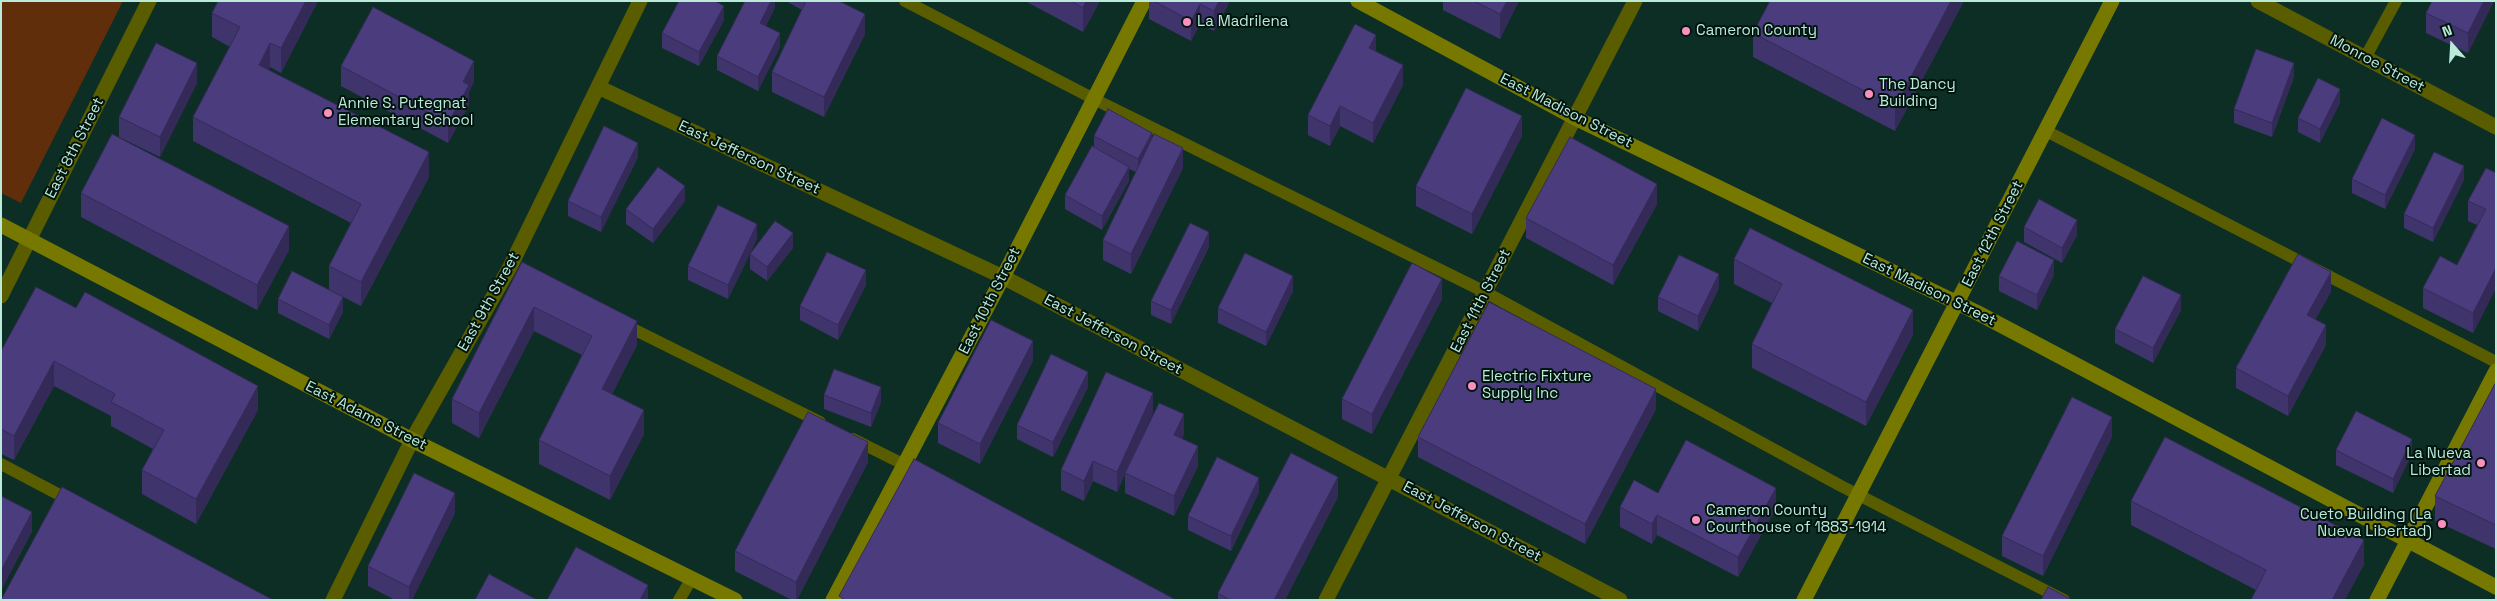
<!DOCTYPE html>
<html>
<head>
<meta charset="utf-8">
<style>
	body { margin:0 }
	#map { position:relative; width:2497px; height:601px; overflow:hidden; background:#0c2e24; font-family:"Space Grotesk",sans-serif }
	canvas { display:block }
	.frame { position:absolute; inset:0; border:2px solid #baead9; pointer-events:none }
	.north { position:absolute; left:2427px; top:20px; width:50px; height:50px; -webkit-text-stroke:4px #01140e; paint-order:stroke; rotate:341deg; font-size:14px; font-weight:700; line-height:20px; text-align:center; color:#baead9 }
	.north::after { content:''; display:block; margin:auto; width:18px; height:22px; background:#baead9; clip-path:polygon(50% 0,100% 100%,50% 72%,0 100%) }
</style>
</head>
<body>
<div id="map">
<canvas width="2497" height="601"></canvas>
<div class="frame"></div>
<div class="north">N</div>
</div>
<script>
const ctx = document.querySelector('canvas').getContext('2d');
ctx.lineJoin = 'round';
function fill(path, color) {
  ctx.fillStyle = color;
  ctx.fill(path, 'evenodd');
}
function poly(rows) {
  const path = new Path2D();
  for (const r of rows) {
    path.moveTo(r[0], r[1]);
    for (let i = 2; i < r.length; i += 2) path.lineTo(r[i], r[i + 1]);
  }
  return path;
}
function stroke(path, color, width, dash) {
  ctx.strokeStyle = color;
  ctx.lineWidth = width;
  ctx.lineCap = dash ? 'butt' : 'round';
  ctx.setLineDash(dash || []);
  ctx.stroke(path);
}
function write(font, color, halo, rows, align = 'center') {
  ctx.font = font + ' "Space Grotesk",sans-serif';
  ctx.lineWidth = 4;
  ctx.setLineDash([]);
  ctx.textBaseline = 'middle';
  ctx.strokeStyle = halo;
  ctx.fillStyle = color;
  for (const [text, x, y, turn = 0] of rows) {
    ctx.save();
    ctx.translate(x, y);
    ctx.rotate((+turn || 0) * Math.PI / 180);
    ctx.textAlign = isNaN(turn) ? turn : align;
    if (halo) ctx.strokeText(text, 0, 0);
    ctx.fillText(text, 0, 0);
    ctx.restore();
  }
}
fill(poly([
	[1,1,123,1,21,203,1,193]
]), '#602e0b');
stroke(poly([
	[905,1,1094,99,1485,292,1841,486,2064,600],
	[2365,58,2396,1],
	[2046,131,2496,362],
	[623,324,820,422],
	[853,439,911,468],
	[1,464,73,502],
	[679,600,692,578]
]), '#5a5c00', 12);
stroke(poly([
	[2258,1,2496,127],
	[598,87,1003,277,1620,600],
	[1,296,149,1],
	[333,600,412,440,510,267,640,1],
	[1326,600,1635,1]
]), '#5a5c00', 15);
stroke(poly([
	[1358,1,1575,118,1976,312,2496,587],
	[1,225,412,440,735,600],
	[833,600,1003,277,1144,1],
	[1804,600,2112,1],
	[2377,600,2496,371]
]), '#767800', 15);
fill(poly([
	[318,1,281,73,270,67,268,70,429,177,361,306,343,297,343,312,329,339,278,313,278,299,329,290,329,266,351,223,193,141,193,117,230,47,212,37,212,13],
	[775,1,775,7,766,26,780,47,758,91,717,70,717,56],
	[786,1,839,1,865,34,824,117,772,92,772,72,802,10],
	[1025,1,1100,1,1083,32],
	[1149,1,1230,1,1214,31,1200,24,1191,41,1149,19],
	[1443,1,1519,1,1500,39,1443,10],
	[1770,1,1964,1,1895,131,1753,57,1753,33],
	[2494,1,2468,53,2426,33,2426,13],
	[724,20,699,66,662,48,662,33],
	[1376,52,1403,85,1373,143,1340,126,1330,146,1308,135,1308,115],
	[341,66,474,81,469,92,469,105,448,143,341,86],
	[2294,77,2272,137,2234,123,2234,109],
	[197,83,160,157,119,137,119,117],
	[2340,103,2320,143,2298,132,2298,118],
	[1094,136,1152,138,1183,168,1131,274,1103,260,1103,240,1136,172,1129,169,1129,181,1102,230,1065,209,1065,195,1094,147],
	[1522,136,1472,234,1416,206,1416,186],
	[2415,149,2385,209,2352,193,2352,179],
	[638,157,601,232,568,216,568,201],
	[2496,173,2496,288,2473,333,2423,308,2423,288,2457,265,2477,225,2468,221,2468,201],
	[2464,180,2433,242,2404,228,2404,214],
	[81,193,289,250,257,310,81,217],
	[685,201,653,243,626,224,626,209],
	[1657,204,1613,285,1526,238,1526,218],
	[2024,227,2077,235,2062,263,2024,242],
	[757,239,728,299,688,280,688,266],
	[1209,247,1171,324,1151,315,1151,301],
	[793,248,767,281,750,269,750,254],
	[1734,259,1913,335,1866,426,1752,368,1752,344,1772,303,1734,284],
	[522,262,637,345,612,394,644,434,610,500,539,464,539,440,582,355,534,331,479,438,452,423,452,399],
	[2054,275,2037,310,1999,291,1999,276],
	[866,285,838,340,800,320,800,306],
	[36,287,258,410,196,524,142,494,142,470,153,449,111,426,111,416,54,386,14,460,1,454,1,351],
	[1719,288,1698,331,1658,311,1658,297],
	[1293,291,1266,346,1218,323,1218,308],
	[2331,292,2315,319,2326,345,2288,416,2236,388,2236,368],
	[1442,299,1372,434,1342,419,1342,399],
	[2181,310,2153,363,2115,343,2115,329],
	[1033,361,980,464,938,443,938,423],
	[2496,382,2496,549,2435,521,2435,496],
	[1088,387,1053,457,1017,439,1017,425],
	[824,395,881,402,871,427,824,409],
	[1656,409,1585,544,1418,457,1418,437],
	[1153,413,1117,492,1093,481,1084,501,1061,490,1061,470],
	[1184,434,1182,438,1198,466,1174,516,1125,493,1125,473],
	[2112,437,2043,576,2002,556,2002,536],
	[2336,450,2412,453,2393,493,2336,465],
	[868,462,797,600,792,600,735,571,735,551],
	[1259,492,1231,551,1188,530,1188,516],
	[1658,493,1776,508,1738,577,1657,535,1652,544,1620,527,1620,507],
	[1338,497,1285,600,1218,600,1218,593],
	[2131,501,2364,565,2256,590,2131,525],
	[455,513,412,600,395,600,368,586,368,566]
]), '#40346c');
fill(poly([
	[306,1,318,1,281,73,281,48],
	[771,1,775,1,775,7,760,38,760,23],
	[1086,1,1100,1,1083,32,1083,8],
	[1219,1,1230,1,1214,31,1214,11],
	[1507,1,1519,1,1500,39,1500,14],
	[1951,1,1964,1,1895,131,1895,107],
	[2484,1,2494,1,2468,53,2468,33],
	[1200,4,1200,24,1191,41,1191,21],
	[724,6,724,20,699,66,699,52],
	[865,14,865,34,824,117,824,97],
	[780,33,780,47,758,91,758,77],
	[1376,35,1376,55,1369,48],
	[270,43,270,67,259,89,259,65],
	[474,61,474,81,469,92,469,105,448,143,448,123,463,82],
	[197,63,197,83,160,157,160,137],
	[2294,63,2294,77,2272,137,2272,123],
	[1403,65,1403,85,1373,143,1373,123],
	[2340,89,2340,103,2320,143,2320,129],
	[1340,106,1340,126,1330,146,1330,126],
	[1522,116,1522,136,1472,234,1472,214],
	[1152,133,1152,147,1138,174,1138,159],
	[2415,135,2415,149,2385,209,2385,195],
	[638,143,638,157,601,232,601,217],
	[1183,148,1183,168,1131,274,1131,254],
	[429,152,429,177,361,306,361,282],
	[2464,166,2464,180,2433,242,2433,228],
	[1129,167,1129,181,1102,230,1102,216],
	[1657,184,1657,204,1613,285,1613,265],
	[685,186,685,201,653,243,653,229],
	[2077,220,2077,235,2062,263,2062,248],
	[757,224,757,239,728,299,728,285],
	[289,226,289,250,257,310,257,285],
	[1209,232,1209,247,1171,324,1171,310],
	[793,233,793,248,767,281,767,267],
	[2054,260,2054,275,2037,310,2037,295],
	[2496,268,2496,288,2473,333,2473,313],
	[866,270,866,285,838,340,838,325],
	[2331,272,2331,292,2307,335,2307,315],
	[1719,274,1719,288,1698,331,1698,316],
	[1293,276,1293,291,1266,346,1266,332],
	[1442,279,1442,299,1372,434,1372,414],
	[2181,295,2181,310,2153,363,2153,348],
	[343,297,343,312,329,339,329,325],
	[534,307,534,331,479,438,479,413],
	[1913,310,1913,335,1866,426,1866,402],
	[637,321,637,345,602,413,602,389],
	[2326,325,2326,345,2288,416,2288,396],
	[1033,341,1033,361,980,464,980,444],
	[54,361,54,386,14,460,14,436],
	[1088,372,1088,387,1053,457,1053,442],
	[258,386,258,410,196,524,196,499],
	[881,387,881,402,871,427,871,413],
	[1656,389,1656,409,1585,544,1585,524],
	[1153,393,1153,413,1117,492,1117,472],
	[644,410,644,434,610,500,610,476],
	[1184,414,1184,434,1174,455,1174,435],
	[2112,417,2112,437,2043,576,2043,556],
	[2412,439,2412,453,2393,493,2393,479],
	[868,442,868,462,797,600,796,600,796,582],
	[1198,446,1198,466,1174,516,1174,496],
	[1093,461,1093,481,1084,501,1084,481],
	[1338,477,1338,497,1285,600,1274,600],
	[1259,478,1259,492,1231,551,1231,536],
	[1776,488,1776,508,1738,577,1738,557],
	[455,493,455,513,412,600,409,600,409,587],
	[32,512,32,532,1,591,1,571],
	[1657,515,1657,535,1652,544,1652,524],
	[2364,540,2364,565,2345,600,2332,600],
	[648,585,648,600,640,600]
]), '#342a58');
const building = poly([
	[218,1,306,1,281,48,270,43,259,65,429,152,361,282,329,266,361,204,193,117,240,27,212,13,218,1],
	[679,1,715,1,724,6,699,52,662,33,679,1],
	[745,1,771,1,760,23,780,33,758,77,717,56,745,1],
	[806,1,839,1,865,14,824,97,772,72,806,1],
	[1071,1,1086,1,1083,8,1071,1],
	[1154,1,1219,1,1214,11,1200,4,1191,21,1154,1],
	[1474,1,1507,1,1500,14,1474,1],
	[1770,1,1951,1,1895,107,1753,33,1770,1],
	[2432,1,2484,1,2468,33,2426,13,2432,1],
	[373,7,474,61,463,82,469,85,448,123,341,66,373,7],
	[1355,24,1376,35,1369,48,1403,65,1373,123,1340,106,1330,126,1308,115,1355,24],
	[156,43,197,63,160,137,119,117,156,43],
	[2256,49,2294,63,2272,123,2234,109,2256,49],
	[2318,78,2340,89,2320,129,2298,118,2318,78],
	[1466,88,1522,116,1472,214,1416,186,1466,88],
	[1108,109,1152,133,1138,159,1094,136,1108,109],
	[2382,118,2415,135,2385,195,2352,179,2382,118],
	[604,126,638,143,601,217,568,201,604,126],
	[112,134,289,226,257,285,81,193,112,134],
	[1154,134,1183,148,1131,254,1103,240,1154,134],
	[1570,137,1657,184,1613,265,1526,218,1570,137],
	[1092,146,1129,167,1102,216,1065,195,1092,146],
	[2434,152,2464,166,2433,228,2404,214,2434,152],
	[658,167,685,186,653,229,626,209,658,167],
	[2486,168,2496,173,2496,268,2473,313,2423,288,2440,256,2457,265,2486,209,2468,201,2486,168],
	[2039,199,2077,220,2062,248,2024,227,2039,199],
	[718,205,757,224,728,285,688,266,718,205],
	[775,221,793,233,767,267,750,254,775,221],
	[1190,223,1209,232,1171,310,1151,301,1190,223],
	[1750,228,1913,310,1866,402,1752,344,1782,284,1734,259,1750,228],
	[2017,241,2054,260,2037,295,1999,276,2017,241],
	[827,252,866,270,838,325,800,306,827,252],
	[1245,253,1293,276,1266,332,1218,308,1245,253],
	[2298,254,2331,272,2307,315,2326,325,2288,396,2236,368,2298,254],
	[1679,255,1719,274,1698,316,1658,297,1679,255],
	[522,262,637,321,602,389,644,410,610,476,539,440,592,336,534,307,479,413,452,399,522,262],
	[1412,263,1442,279,1372,414,1342,399,1412,263],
	[292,271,343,297,329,325,278,299,292,271],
	[2143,276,2181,295,2153,348,2115,329,2143,276],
	[36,287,76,308,85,292,258,386,196,499,142,470,164,430,111,402,115,394,54,361,14,436,1,429,1,351,36,287],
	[1489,302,1656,389,1585,524,1418,437,1489,302],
	[991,320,1033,341,980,444,938,423,991,320],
	[1051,354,1088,372,1053,442,1017,425,1051,354],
	[834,369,881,387,871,413,824,395,834,369],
	[1106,372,1153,393,1117,472,1093,461,1084,481,1061,470,1106,372],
	[2496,382,2496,525,2435,496,2496,382],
	[2072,397,2112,417,2043,556,2002,536,2072,397],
	[1159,403,1184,414,1174,435,1198,446,1174,496,1125,473,1159,403],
	[2356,411,2412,439,2393,479,2336,450,2356,411],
	[808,412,868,442,796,582,735,551,808,412],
	[2165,437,2364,540,2332,600,2251,600,2266,570,2131,501,2165,437],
	[1686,440,1776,488,1738,557,1657,515,1652,524,1620,507,1634,480,1658,493,1686,440],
	[1291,453,1338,477,1274,600,1230,600,1218,593,1291,453],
	[1217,457,1259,478,1231,536,1188,516,1217,457],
	[914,459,1176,600,845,600,839,596,914,459],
	[414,473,455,493,409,587,368,566,414,473],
	[62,487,273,600,1,600,62,487],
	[1,496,32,512,1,571,1,496],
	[576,547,648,585,640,600,547,600,576,547],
	[489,574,537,600,475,600,489,574],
	[2048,587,2072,600,2041,600,2048,587]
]);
fill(building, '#4b3c7e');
stroke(building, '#342a58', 1);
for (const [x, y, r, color] of [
	[1187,22,5,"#fc8fc2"],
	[1686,31,5,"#fc8fc2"],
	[1869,94,5,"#fc8fc2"],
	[328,113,5,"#fc8fc2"],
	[1472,386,5,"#fc8fc2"],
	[2481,463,5,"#fc8fc2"],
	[1696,520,5,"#fc8fc2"],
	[2442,524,5,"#fc8fc2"]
]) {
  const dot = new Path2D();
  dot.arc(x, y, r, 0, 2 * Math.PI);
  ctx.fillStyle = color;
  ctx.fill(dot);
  stroke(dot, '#01140e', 2);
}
write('15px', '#baead9', '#01140e', [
	["La Madrilena",1197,22],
	["Cameron County",1696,31],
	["The Dancy",1879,85],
	["Building",1879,102],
	["Annie S. Putegnat",338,104],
	["Elementary School",338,121],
	["Electric Fixture",1482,377],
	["Supply Inc",1482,394],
	["La Nueva",2471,454,"right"],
	["Libertad",2471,471,"right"],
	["Cameron County",1706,511],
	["Courthouse of 1883-1914",1706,528],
	["Cueto Building (La",2432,515,"right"],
	["Nueva Libertad)",2432,532,"right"]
], 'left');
write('15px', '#baead9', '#01140e', [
	["Monroe Street",2377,64,28],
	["East Madison Street",1566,111,27],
	["East 8th Street",75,148,-63],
	["East Jefferson Street",749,158,25],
	["East 12th Street",1993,234,-63],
	["East Madison Street",1929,290,26],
	["East 10th Street",990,301,-63],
	["East 11th Street",1481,301,-63],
	["East 9th Street",489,302,-61],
	["East Jefferson Street",1113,335,28],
	["East Adams Street",366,416,27],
	["East Jefferson Street",1472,522,28]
]);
</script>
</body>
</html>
